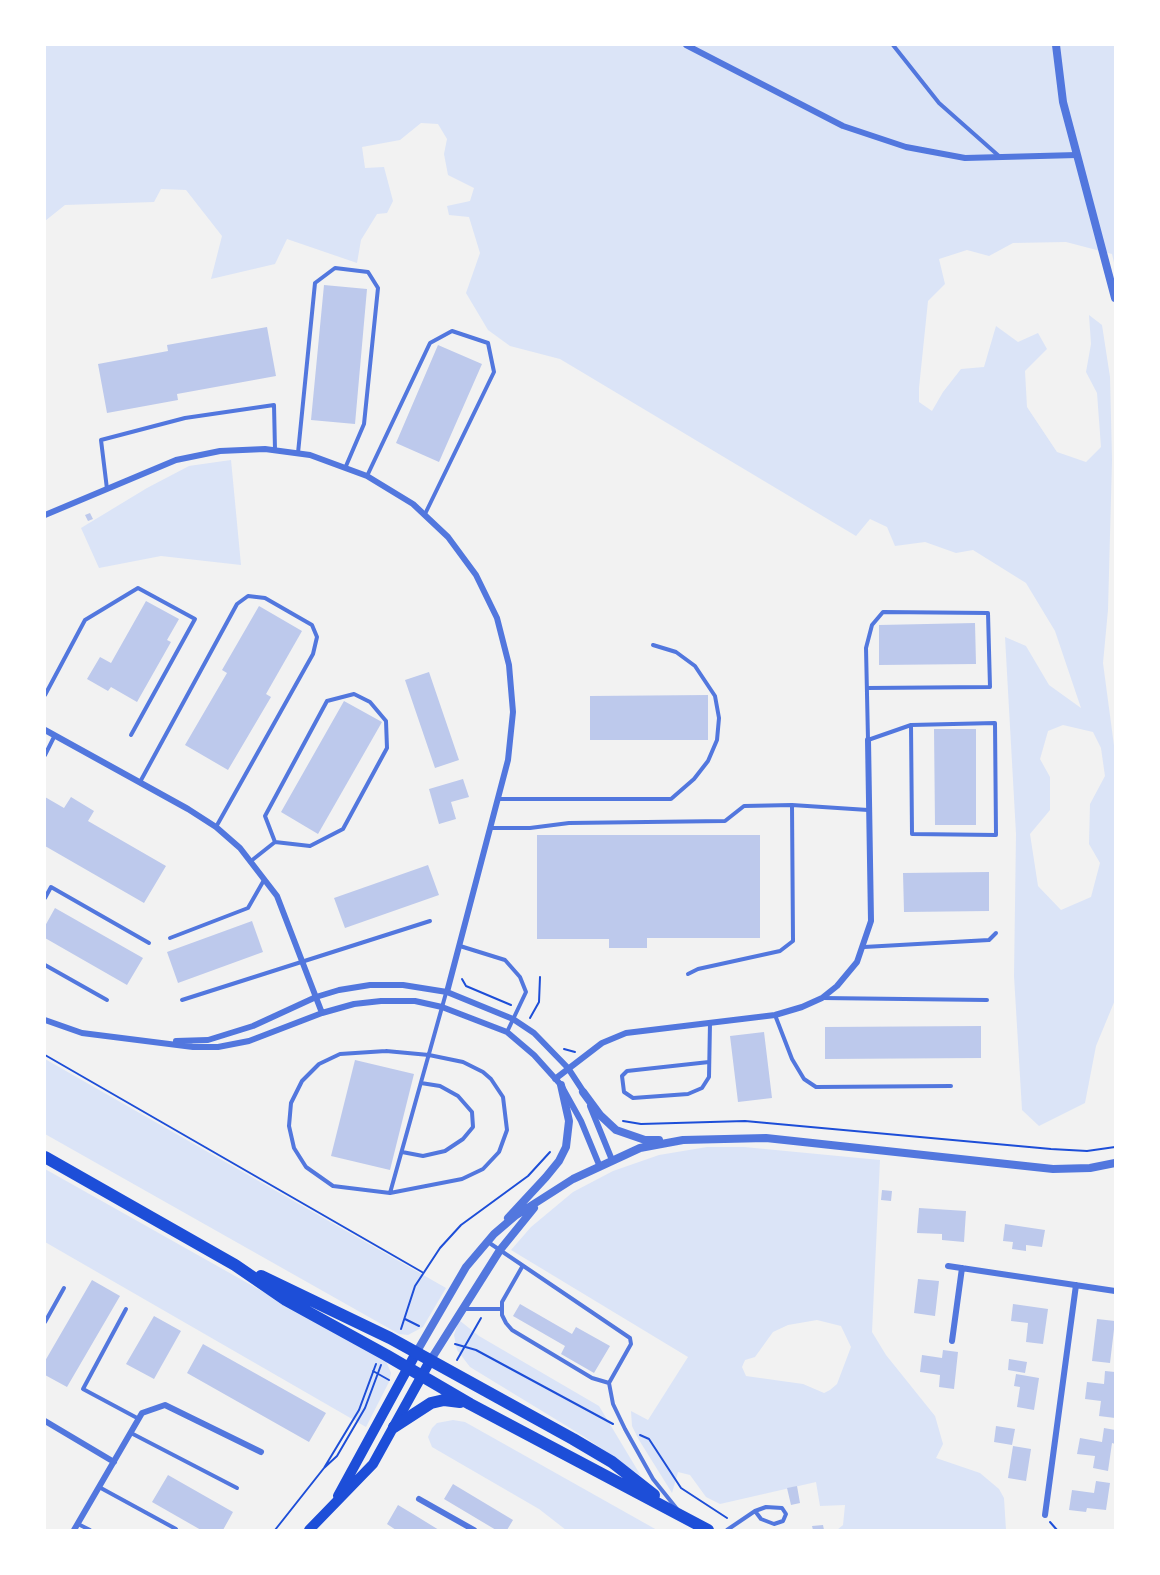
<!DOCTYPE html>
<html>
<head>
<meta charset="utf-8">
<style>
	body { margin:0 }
	#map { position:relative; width:1160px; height:1575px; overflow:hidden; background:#f2f2f2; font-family:Lato,sans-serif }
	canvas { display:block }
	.frame { position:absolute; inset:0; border:46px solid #fff; pointer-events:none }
</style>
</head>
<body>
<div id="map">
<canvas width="1160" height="1575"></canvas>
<div class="frame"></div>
</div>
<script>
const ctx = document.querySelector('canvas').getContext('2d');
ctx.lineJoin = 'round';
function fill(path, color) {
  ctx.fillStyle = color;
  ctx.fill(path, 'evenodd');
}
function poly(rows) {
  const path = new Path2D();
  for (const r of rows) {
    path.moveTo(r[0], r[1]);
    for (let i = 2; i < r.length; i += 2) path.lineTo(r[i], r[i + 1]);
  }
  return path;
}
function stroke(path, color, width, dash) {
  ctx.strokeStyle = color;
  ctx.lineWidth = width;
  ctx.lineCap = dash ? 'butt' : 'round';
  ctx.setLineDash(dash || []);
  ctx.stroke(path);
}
fill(poly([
	[45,45,1115,45,1115,267,1112,254,1066,242,1013,243,989,256,967,250,939,259,945,284,928,301,919,388,919,402,932,411,943,392,961,369,984,367,996,326,1018,342,1038,333,1047,349,1025,371,1027,407,1057,452,1086,462,1101,447,1097,393,1086,372,1091,344,1089,315,1102,325,1110,377,1112,460,1108,610,1103,663,1115,753,1115,1000,1096,1046,1085,1103,1039,1126,1022,1110,1014,976,1016,834,1005,637,1026,646,1049,685,1081,708,1055,631,1026,583,973,550,956,553,925,542,895,546,887,527,870,519,856,536,560,359,510,346,488,330,466,293,480,253,469,217,449,215,447,206,470,201,474,188,448,175,444,154,447,139,438,124,421,123,400,140,362,147,365,168,384,167,393,201,387,213,377,214,361,240,357,263,287,239,275,264,211,279,222,236,186,190,161,189,154,202,65,205,45,221],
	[1063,725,1093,732,1101,748,1105,776,1090,804,1089,844,1100,863,1091,897,1061,910,1038,886,1030,834,1050,810,1050,777,1040,759,1048,731],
	[231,460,241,565,161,556,99,568,81,528,147,488,189,466],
	[45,1059,446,1288,423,1327,408,1335,399,1334,45,1134],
	[707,1147,744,1147,880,1160,872,1332,886,1355,935,1416,943,1444,936,1458,980,1473,999,1489,1004,1498,1006,1530,837,1530,843,1525,845,1505,820,1506,816,1482,720,1504,706,1497,690,1475,678,1472,672,1493,639,1440,632,1426,631,1411,648,1420,688,1357,511,1250,531,1227,573,1192,613,1171,659,1155],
	[817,1320,841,1326,851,1347,837,1384,830,1390,824,1393,803,1384,746,1376,742,1367,745,1360,755,1357,773,1332,788,1325],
	[45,1169,386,1361,391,1373,389,1382,366,1427,45,1242],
	[459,1320,479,1336,599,1406,641,1476,583,1436,470,1367,457,1350,454,1335],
	[453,1420,465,1422,657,1530,566,1530,539,1509,432,1447,428,1437,432,1428,437,1423]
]), '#dbe4f7');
fill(poly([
	[324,285,367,289,355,424,311,420],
	[267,327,276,376,177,394,178,400,107,413,98,364,168,351,167,345],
	[438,345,482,364,439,462,396,443],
	[90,513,93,519,88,521,85,515],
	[146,601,179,619,167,640,171,642,137,702,111,687,108,691,87,679,100,657,111,663],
	[259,606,302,631,266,694,271,697,228,770,185,745,227,673,222,670],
	[975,623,976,664,879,665,879,625],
	[429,672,459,760,435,768,405,680],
	[708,695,708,740,590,740,590,696],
	[344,701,382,722,318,834,281,812],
	[934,729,976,729,976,825,935,825],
	[463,779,469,797,451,802,456,819,439,824,429,789],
	[45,797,64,808,71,797,94,811,88,821,166,866,144,903,45,846],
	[537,835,760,835,760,938,647,938,647,948,609,948,609,939,537,939],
	[428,865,439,895,345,928,334,898],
	[989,872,989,911,904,912,903,873],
	[55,908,143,958,127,985,45,938,45,926],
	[252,921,263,952,178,983,167,952],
	[981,1026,981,1058,825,1059,825,1027],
	[764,1032,772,1098,738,1102,730,1036],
	[355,1060,414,1074,390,1170,331,1156],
	[882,1190,892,1191,891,1201,881,1200],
	[919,1208,966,1211,964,1242,942,1240,942,1234,917,1233],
	[1005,1224,1045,1230,1042,1247,1026,1245,1026,1251,1012,1249,1013,1242,1003,1241],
	[918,1279,939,1281,935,1316,914,1313],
	[92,1280,120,1296,67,1387,45,1375,45,1361],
	[520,1304,572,1334,576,1327,610,1346,594,1373,561,1354,565,1346,513,1316],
	[1013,1304,1048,1309,1043,1344,1026,1342,1028,1323,1011,1321],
	[154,1316,181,1331,154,1379,126,1364],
	[1097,1319,1115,1321,1110,1363,1092,1361],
	[203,1344,326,1413,309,1442,187,1373],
	[943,1350,958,1352,954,1389,939,1387,940,1375,920,1372,922,1355,942,1358],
	[1009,1359,1027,1362,1025,1373,1008,1370],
	[1105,1371,1115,1372,1115,1418,1099,1416,1101,1401,1085,1399,1087,1382,1104,1384],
	[1016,1374,1039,1378,1034,1410,1017,1407,1020,1387,1014,1386],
	[996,1426,1015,1429,1012,1445,994,1442],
	[1104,1428,1115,1430,1115,1444,1112,1443,1108,1471,1093,1468,1095,1456,1077,1454,1080,1438,1102,1442],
	[1013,1446,1031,1449,1026,1481,1008,1478],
	[168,1475,233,1512,223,1530,201,1530,152,1502],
	[1096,1481,1110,1483,1106,1510,1087,1508,1086,1512,1069,1510,1072,1490,1094,1493],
	[453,1484,513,1520,507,1530,496,1530,444,1499],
	[797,1486,800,1503,791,1505,787,1488],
	[398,1505,413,1514,439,1530,396,1530,387,1524],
	[823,1525,824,1530,813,1530,812,1526]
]), '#bdc9ec');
stroke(poly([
	[462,979,466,986,511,1005],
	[530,1018,539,1002,540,977],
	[564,1049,575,1052],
	[45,1055,422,1272],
	[623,1121,641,1124,745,1121,1051,1149,1087,1151,1115,1147],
	[405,1319,419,1326],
	[401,1329,415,1286,440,1248,461,1225,528,1176,550,1152],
	[455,1344,476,1350,613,1424],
	[457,1360,481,1318],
	[373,1371,389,1380],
	[640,1435,649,1439,681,1488,727,1518],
	[324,1468,337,1456,365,1408,381,1365],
	[1050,1522,1057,1530],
	[275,1530,324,1468,359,1410,376,1364]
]), '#1d4ed8', 2);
stroke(poly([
	[893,45,939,103,1000,157],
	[298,453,315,283,335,268,368,272,378,288,364,424,346,466],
	[367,476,430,343,452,331,488,343,494,372,425,514],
	[107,489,101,440,185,418,274,405,275,450],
	[867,688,990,687,988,613,883,612,872,625,866,648,868,740,911,725,995,723,996,835,912,834,911,725],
	[45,695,85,620,138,588,195,619,131,735],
	[45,755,55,735],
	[140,782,237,604,248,596,265,598,312,625,317,637,313,654,216,827],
	[498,799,671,799,694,779,708,761,717,740,719,718,715,696,695,666,676,652,653,645],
	[490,828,530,828,569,823,725,821,744,806,792,805,868,810],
	[251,861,275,842,310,846,343,829,387,748,386,721,370,702,354,694,327,701,265,816,275,842],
	[45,898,51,887,149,943],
	[170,938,248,908,264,880],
	[460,946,505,960,520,977,526,992,507,1032],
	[864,947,989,940,996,933],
	[45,965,107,1000],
	[688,974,698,969,780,951,793,941,792,805],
	[822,998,987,1000],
	[182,1000,430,921],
	[775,1015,792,1059,804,1079,816,1087,951,1086],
	[386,1051,429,1055,463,1062,483,1072,491,1079,503,1097,507,1130,499,1152,483,1169,462,1179,390,1193,333,1186,306,1167,294,1148,289,1126,291,1103,302,1081,319,1064,340,1054,386,1051],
	[709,1062,627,1071,622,1076,624,1092,633,1098,688,1094,702,1088,709,1077,710,1023],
	[402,1152,423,1156,445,1151,463,1139,473,1127,472,1112,458,1096,440,1086,421,1083],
	[390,1193,446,993],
	[488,1242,630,1338,631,1344,609,1383,592,1378,512,1330,506,1323,502,1315,502,1302,522,1267],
	[126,1309,83,1389,139,1419],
	[465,1309,502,1309],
	[45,1322,64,1288],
	[609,1383,613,1404,625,1429,653,1479,677,1509],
	[131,1433,237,1488],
	[99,1487,176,1529],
	[78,1524,90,1530],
	[727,1530,755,1511,766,1507,782,1508,786,1514,783,1521,774,1524,761,1519,755,1511]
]), '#5277de', 4);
stroke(poly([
	[686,45,843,126,906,147,965,158,1077,155],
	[45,515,176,460,220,451,265,449,310,455,367,476,413,504,448,537,476,575,497,618,509,665,513,712,508,760,447,992],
	[45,730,188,809,216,827,240,848,277,896,322,1013],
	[45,1020,82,1033,193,1047,218,1047,249,1041,322,1013,354,1004,381,1001,415,1001,442,1007,507,1032,534,1055,561,1085,581,1121,600,1167],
	[176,1041,208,1040,253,1026,316,997,339,990,370,985,403,985,447,992,513,1019,534,1033,568,1068,585,1094],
	[555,1079,602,1043,626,1033,775,1015,802,1007,822,998,837,986,857,962,871,921,868,740],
	[590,1106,612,1160],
	[948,1266,1115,1291],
	[952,1341,962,1268],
	[45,1421,114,1462],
	[419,1499,474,1530],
	[1045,1515,1076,1285],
	[74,1530,142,1413,165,1405,261,1452]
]), '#5277de', 6);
stroke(poly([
	[1056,45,1063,102,1115,298],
	[583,1092,600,1115,616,1130,645,1140,659,1140],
	[508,1218,546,1177,559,1161,566,1147,569,1121,561,1085],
	[416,1353,466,1267,494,1234,515,1216,573,1179,640,1148,683,1140,766,1138,1053,1169,1090,1168,1115,1163],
	[430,1361,500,1250,534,1208]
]), '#5277de', 8);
stroke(poly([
	[338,1496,416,1353],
	[309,1530,373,1464,430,1361]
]), '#1d4ed8', 10);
stroke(poly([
	[45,1157,235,1265,286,1300,386,1355,470,1404,708,1530],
	[261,1276,390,1338,573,1439,612,1462,654,1495],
	[394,1427,431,1403,444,1400,460,1402]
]), '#1d4ed8', 12);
</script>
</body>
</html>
